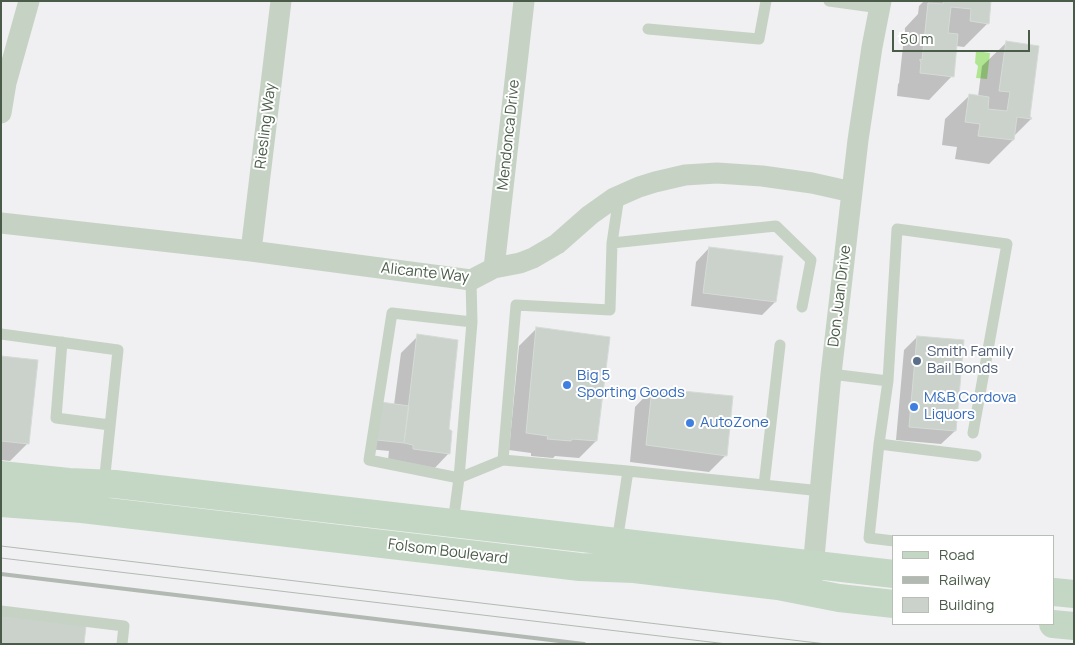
<!DOCTYPE html>
<html>
<head>
<meta charset="utf-8">
<style>
	body { margin:0 }
	#map { position:relative; width:1075px; height:645px; overflow:hidden; background:#f0f0f2; font-family:Manrope,sans-serif }
	canvas { display:block }
	.frame { position:absolute; inset:0; border:2px solid #4a5c49; pointer-events:none }
	.legend { position:absolute; left:892px; top:535px; width:162px; height:90px; box-sizing:border-box; background:#fff; border:1px solid #b7beb6; margin:0; padding:6px 9px; list-style:none; font-size:15px; color:#4a5c49 }
	.legend li { display:flex; align-items:center; gap:10px; height:25px }
	.legend b { width:25px; border:1px solid #b7beb6 }
	.scale { position:absolute; left:892px; top:30px; width:138px; height:22px; box-sizing:border-box; border:2px solid #4a5c49; border-top:0; padding-left:6px; font-size:15px; line-height:18px; white-space:nowrap; color:#4a5c49; -webkit-text-stroke:4px #fff; paint-order:stroke }
</style>
</head>
<body>
<div id="map">
<canvas width="1075" height="645"></canvas>
<div class="frame"></div>
<ul class="legend">
<li><b style="height:6px;background:#c4d7c4"></b>Road</li>
<li><b style="height:6px;background:#b2b9b2"></b>Railway</li>
<li><b style="height:14px;background:#cbd2cb"></b>Building</li>
</ul>
<div class="scale">50 m</div>
</div>
<script>
const ctx = document.querySelector('canvas').getContext('2d');
ctx.lineJoin = 'round';
function fill(path, color) {
  ctx.fillStyle = color;
  ctx.fill(path, 'evenodd');
}
function poly(rows) {
  const path = new Path2D();
  for (const r of rows) {
    path.moveTo(r[0], r[1]);
    for (let i = 2; i < r.length; i += 2) path.lineTo(r[i], r[i + 1]);
  }
  return path;
}
function stroke(path, color, width, dash) {
  ctx.strokeStyle = color;
  ctx.lineWidth = width;
  ctx.lineCap = dash ? 'butt' : 'round';
  ctx.setLineDash(dash || []);
  ctx.stroke(path);
}
function write(font, color, halo, rows, align = 'center') {
  ctx.font = font + ' Manrope,sans-serif';
  ctx.lineWidth = 4;
  ctx.setLineDash([]);
  ctx.textBaseline = 'middle';
  ctx.strokeStyle = halo;
  ctx.fillStyle = color;
  for (const [text, x, y, turn = 0] of rows) {
    ctx.save();
    ctx.translate(x, y);
    ctx.rotate((+turn || 0) * Math.PI / 180);
    ctx.textAlign = isNaN(turn) ? turn : align;
    if (halo) ctx.strokeText(text, 0, 0);
    ctx.fillText(text, 0, 0);
    ctx.restore();
  }
}
fill(poly([
	[976,51,990,53,987,79,976,78,978,66,975,63]
]), '#b0e692');
fill(poly([
	[924,1,990,1,988,23,964,47,956,46,952,76,929,100,897,96,898,84,899,83,905,28,918,14,919,6],
	[1006,43,1029,117,1031,119,1013,137,1013,140,989,164,955,159,957,147,942,145,945,119,969,96,978,97,982,66],
	[709,248,775,302,762,315,691,306,696,262],
	[536,329,596,441,579,458,555,456,553,458,531,456,531,453,509,450,519,346],
	[418,336,448,430,449,453,432,471,388,460,389,451,368,449,394,405,401,353],
	[917,337,955,431,941,444,896,440,904,350],
	[1,357,28,443,10,461,1,460],
	[652,389,726,455,709,472,630,462,635,407]
]), '#0003');
const building = poly([
	[944,1,991,1,989,24,970,21,971,9,951,7,948,33,958,34,954,77,920,73,921,62,920,61,920,59,922,60,928,3,943,4,944,1],
	[1006,41,1039,46,1030,116,1032,119,1017,117,1014,140,978,136,980,124,965,122,969,94,989,97,988,109,1007,111,1010,92,999,91,1006,41],
	[709,247,783,256,776,302,703,293,709,247],
	[536,327,610,337,597,441,572,439,571,441,547,439,548,436,526,433,536,327],
	[417,334,458,340,449,429,452,431,450,454,413,449,413,445,404,443,417,334],
	[917,336,964,340,956,431,909,427,917,336],
	[1,356,38,360,29,444,1,441,1,356],
	[652,388,733,396,727,456,646,445,652,388],
	[381,402,409,406,404,443,377,440,381,402],
	[1,616,86,626,84,644,1,644,1,616]
]);
fill(building, '#cbd2cb');
stroke(building, '#d4dad5', 1);
stroke(poly([
	[829,1,880,8],
	[648,29,759,39,766,1],
	[612,243,776,226,811,260,802,307],
	[472,322,392,313,369,460,459,478,503,460,628,471],
	[1,334,118,350,104,484],
	[62,342,56,418,110,425],
	[831,374,888,381,897,229,1007,244,973,433],
	[888,381,879,444,869,538,894,541],
	[879,444,976,456],
	[503,460,516,305,610,310,612,243,619,196],
	[764,485,821,491],
	[453,523,459,478,472,322,471,280],
	[617,542,628,471,764,485,780,345],
	[1,611,124,626,122,644]
]), '#c6d3c4', 11);
stroke(poly([
	[1,113,6,83,29,1],
	[1,223,251,251,471,280,494,268,520,263,533,258,557,244,590,215,614,198,639,187,655,182,685,175,717,173,762,176,812,183,852,192],
	[251,251,281,1],
	[494,268,524,1],
	[812,579,831,374,858,140,872,47,881,1]
]), '#c6d3c4', 21);
stroke(poly([
	[1,475,69,482,115,484,894,574],
	[1,503,82,509,580,567,634,569,778,586,839,598,894,604],
	[1054,592,1074,594],
	[1053,624,1074,626]
]), '#c4d7c4', 28);
stroke(poly([
	[1,546,826,644],
	[1,558,727,644]
]), '#b2b9b2', 1);
stroke(poly([
	[1,574,584,644]
]), '#b2b9b2', 4);
for (const [x, y, r, color] of [
	[917,361,5,"#5c6f8a"],
	[567,385,5,"#3f7fe0"],
	[914,407,5,"#3f7fe0"],
	[690,423,5,"#3f7fe0"]
]) {
  const dot = new Path2D();
  dot.arc(x, y, r, 0, 2 * Math.PI);
  ctx.fillStyle = color;
  ctx.fill(dot);
  stroke(dot, '#fff', 2);
}
write('15px', '#4a5c49', '#fff', [
	["Riesling Way",266,126,-83],
	["Mendonca Drive",509,135,-84],
	["Alicante Way",425,273,6],
	["Don Juan Drive",840,296,-83],
	["Folsom Boulevard",448,552,7]
]);
write('15px', '#4e5e75', '#fff', [
	["Smith Family",927,352],
	["Bail Bonds",927,369]
], 'left');
write('15px', '#366cbe', '#fff', [
	["Big 5",577,376],
	["Sporting Goods",577,393],
	["M&B Cordova",924,398],
	["Liquors",924,415],
	["AutoZone",700,423]
], 'left');
</script>
</body>
</html>
